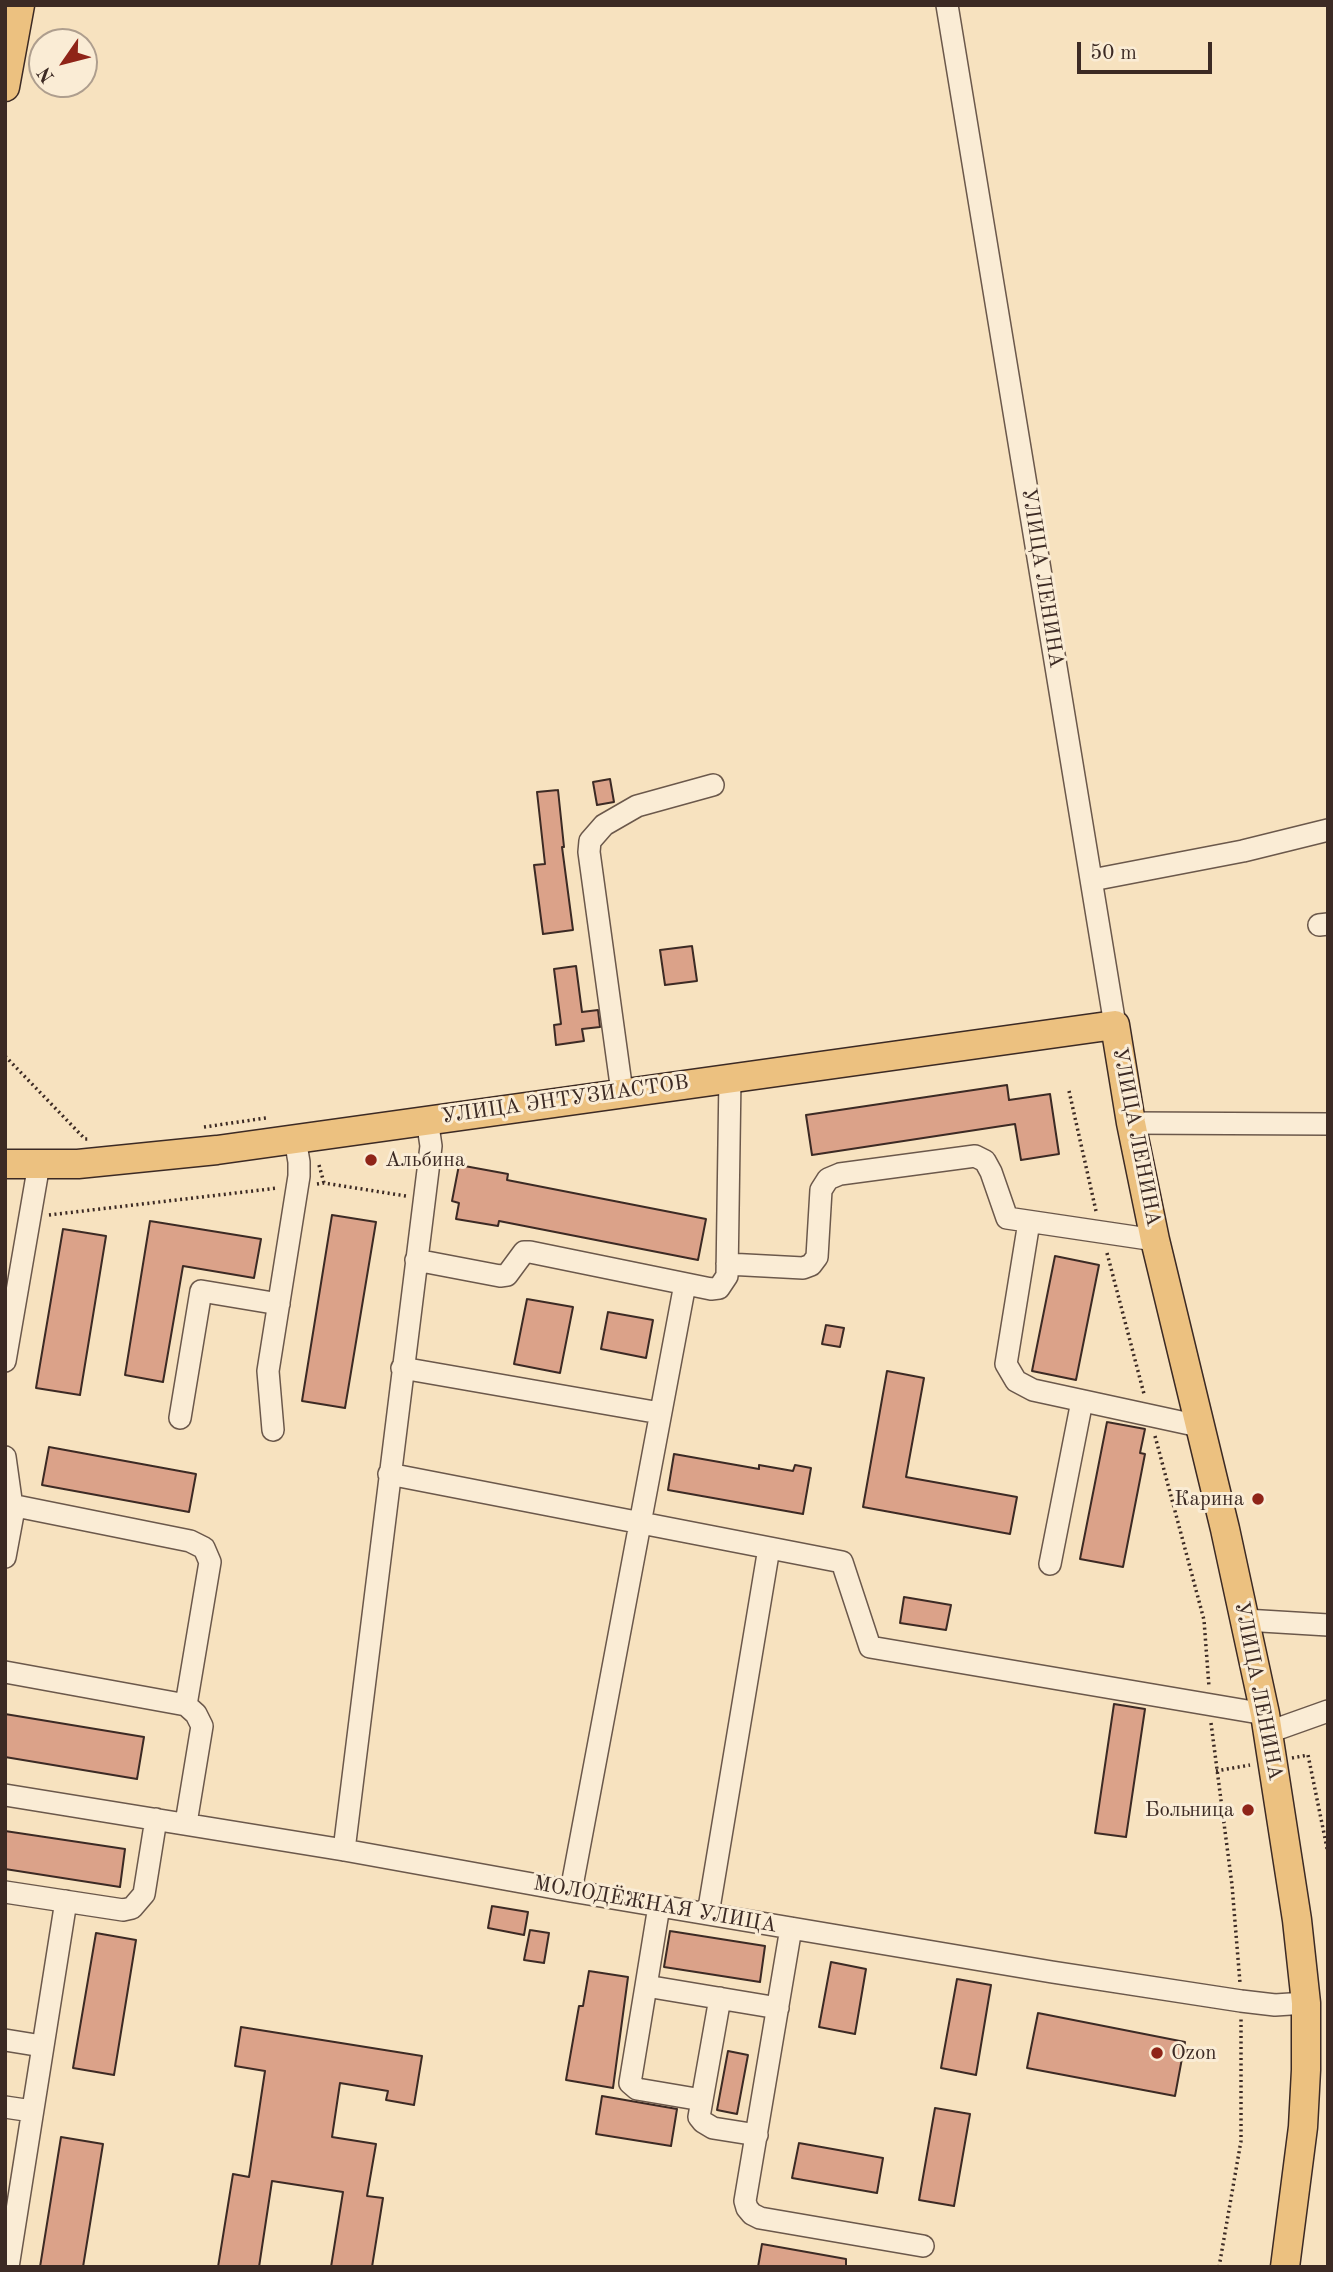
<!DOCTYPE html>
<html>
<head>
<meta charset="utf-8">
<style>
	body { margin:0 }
	#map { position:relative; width:1333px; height:2272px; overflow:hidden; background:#f7e2bf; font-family:"Old Standard TT",serif }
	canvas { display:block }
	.frame { position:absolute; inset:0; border:7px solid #3c2a24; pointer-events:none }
	.north { position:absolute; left:28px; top:28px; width:70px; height:70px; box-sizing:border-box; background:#faecd5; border:2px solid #ae9e8e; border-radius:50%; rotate:235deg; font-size:19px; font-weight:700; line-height:28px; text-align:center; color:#3c2a24 }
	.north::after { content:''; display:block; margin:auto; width:24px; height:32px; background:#8f2418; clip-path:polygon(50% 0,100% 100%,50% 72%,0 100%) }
	.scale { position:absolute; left:1077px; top:42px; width:135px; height:32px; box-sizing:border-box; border:4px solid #3c2a24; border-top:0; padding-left:9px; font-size:21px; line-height:24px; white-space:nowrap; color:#3c2a24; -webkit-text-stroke:5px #faecd5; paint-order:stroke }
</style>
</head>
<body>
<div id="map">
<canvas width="1333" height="2272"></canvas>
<div class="frame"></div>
<div class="north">N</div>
<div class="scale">50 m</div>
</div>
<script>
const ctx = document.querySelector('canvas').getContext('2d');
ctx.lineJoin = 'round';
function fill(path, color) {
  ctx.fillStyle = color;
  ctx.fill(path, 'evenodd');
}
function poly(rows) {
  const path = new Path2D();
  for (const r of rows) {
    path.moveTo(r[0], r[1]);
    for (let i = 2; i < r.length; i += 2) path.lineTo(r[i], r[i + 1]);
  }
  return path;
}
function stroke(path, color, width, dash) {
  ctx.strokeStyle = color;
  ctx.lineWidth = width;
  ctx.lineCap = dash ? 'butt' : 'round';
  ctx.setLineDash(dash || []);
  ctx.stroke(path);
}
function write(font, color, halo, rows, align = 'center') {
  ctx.font = font + ' "Old Standard TT",serif';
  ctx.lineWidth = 6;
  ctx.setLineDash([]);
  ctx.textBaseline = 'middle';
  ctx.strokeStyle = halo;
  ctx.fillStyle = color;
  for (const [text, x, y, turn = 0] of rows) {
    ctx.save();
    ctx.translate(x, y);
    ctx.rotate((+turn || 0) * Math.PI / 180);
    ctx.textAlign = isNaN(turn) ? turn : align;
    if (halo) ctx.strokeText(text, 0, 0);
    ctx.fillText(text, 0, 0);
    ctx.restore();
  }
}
const building = poly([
	[610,779,614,802,597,805,593,782,610,779],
	[558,790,564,847,562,847,573,930,543,934,534,865,545,864,537,792,558,790],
	[692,946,697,981,665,985,660,950,692,946],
	[576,966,582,1012,598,1010,600,1027,582,1029,584,1041,556,1045,554,1025,561,1024,554,969,576,966],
	[1007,1085,1009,1100,1050,1094,1059,1154,1021,1160,1015,1124,812,1155,806,1115,1007,1085],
	[459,1165,508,1174,507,1180,706,1219,698,1260,499,1221,498,1226,456,1219,459,1203,452,1201,459,1165],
	[332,1215,376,1222,345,1408,302,1401,332,1215],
	[150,1221,261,1239,254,1278,183,1266,163,1382,125,1375,150,1221],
	[63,1229,106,1236,80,1395,36,1388,63,1229],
	[1055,1256,1099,1265,1076,1380,1032,1371,1055,1256],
	[527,1299,573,1307,560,1373,514,1364,527,1299],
	[608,1312,653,1320,646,1358,601,1349,608,1312],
	[826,1325,844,1328,840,1347,822,1344,826,1325],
	[887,1371,924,1378,906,1477,1017,1497,1010,1534,863,1507,887,1371],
	[1107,1422,1145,1429,1140,1453,1145,1454,1123,1567,1080,1559,1107,1422],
	[49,1447,196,1474,189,1512,42,1485,49,1447],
	[674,1454,759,1469,759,1465,793,1471,795,1465,811,1468,803,1514,668,1490,674,1454],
	[904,1597,951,1605,946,1630,900,1623,904,1597],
	[1114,1704,1145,1709,1126,1837,1095,1833,1114,1704],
	[5,1714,144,1737,137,1779,5,1757,5,1714],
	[5,1831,125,1849,120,1887,5,1869,5,1831],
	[492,1906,528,1912,524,1935,488,1928,492,1906],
	[530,1930,549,1933,544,1963,524,1960,530,1930],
	[670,1931,765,1946,760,1982,664,1967,670,1931],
	[96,1933,136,1940,114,2075,73,2068,96,1933],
	[831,1962,866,1969,855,2034,819,2027,831,1962],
	[589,1971,628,1977,613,2088,566,2080,579,2006,583,2006,589,1971],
	[957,1979,991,1985,976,2075,941,2068,957,1979],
	[1038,2013,1185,2042,1175,2096,1027,2068,1038,2013],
	[241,2027,422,2056,414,2105,386,2100,388,2091,340,2083,332,2137,376,2144,367,2196,383,2198,372,2267,331,2267,343,2192,272,2181,259,2267,218,2267,233,2174,249,2177,265,2071,235,2066,241,2027],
	[728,2051,748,2055,737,2114,717,2110,728,2051],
	[602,2096,677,2109,671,2146,596,2134,602,2096],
	[935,2108,970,2114,954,2206,919,2200,935,2108],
	[61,2137,103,2144,83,2267,40,2267,61,2137],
	[799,2143,883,2158,877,2193,792,2178,799,2143],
	[762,2244,846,2259,846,2267,758,2267,762,2244]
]);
fill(building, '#dba289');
stroke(building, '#3c2a24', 2);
const minor = poly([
	[947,5,1115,1025],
	[1092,880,1243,851,1328,830],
	[1319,925,1328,924],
	[622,1092,589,852,590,841,604,825,637,806,713,785],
	[1131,1123,1328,1124],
	[1029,1222,1006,1364,1016,1381,1033,1390,1199,1426],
	[416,1260,500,1276,507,1275,524,1252,530,1252,711,1289,719,1288,727,1276,730,1077],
	[727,1264,803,1268,811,1265,817,1257,821,1190,828,1179,840,1174,975,1156,985,1161,991,1172,1007,1218,1155,1240],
	[5,1361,39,1164],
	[402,1368,660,1413],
	[180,1418,201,1291,279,1304],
	[273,1430,268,1371,299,1176,299,1162,295,1139],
	[5,1457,13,1514,5,1557],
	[389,1474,842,1562,870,1647,1265,1714],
	[11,1505,190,1541,204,1548,210,1562,186,1705],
	[1050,1564,1082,1401],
	[1245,1620,1328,1625],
	[5,1672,186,1705,196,1714,202,1726,186,1823],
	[1269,1732,1328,1711],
	[5,1795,344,1850,571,1891,1052,1972,1241,2001,1275,2005,1306,2003],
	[344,1850,431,1146,427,1119],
	[571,1891,685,1284],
	[5,1892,123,1910,132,1908,144,1894,156,1819],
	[659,1906,646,1986,778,2008],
	[708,1914,769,1548],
	[791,1928,745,2201,747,2208,752,2214,760,2218,923,2246],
	[646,1986,630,2083,637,2089,702,2100],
	[720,1998,699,2117,703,2122,713,2128,757,2135],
	[5,2040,42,2046],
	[5,2107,32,2111],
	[8,2267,66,1901]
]);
const major = poly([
	[5,87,20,5],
	[5,1164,78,1164,217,1150,1115,1025,1131,1123,1155,1240,1225,1529,1265,1714,1297,1920,1306,2003,1306,2070,1303,2127,1285,2267]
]);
stroke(minor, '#6b584b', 24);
stroke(major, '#3c2a24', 31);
stroke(poly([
	[5,1056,85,1139,89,1139],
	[1069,1091,1096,1211],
	[204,1127,266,1118],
	[319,1165,324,1183],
	[317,1184,324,1183,406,1196],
	[49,1215,278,1188],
	[1107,1253,1144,1394],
	[1155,1436,1204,1620,1209,1687],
	[1211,1723,1232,1885,1240,1983],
	[1292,1758,1308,1755,1328,1853],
	[1216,1771,1250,1765],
	[1219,2267,1241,2141,1241,2019]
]), '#3c2a24', 3.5, [2, 3.5]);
stroke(minor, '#faecd5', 21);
stroke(major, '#ecc180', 28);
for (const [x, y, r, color] of [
	[371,1160,7,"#8f2418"],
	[1258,1499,7,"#8f2418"],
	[1248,1810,7,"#8f2418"],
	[1157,2053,7,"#8f2418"]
]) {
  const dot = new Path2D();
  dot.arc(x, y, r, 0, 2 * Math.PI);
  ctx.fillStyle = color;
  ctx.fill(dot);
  stroke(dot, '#faecd5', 2.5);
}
write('21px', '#3c2a24', '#faecd5', [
	["УЛИЦА ЛЕНИНА",1042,578,81],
	["УЛИЦА ЭНТУЗИАСТОВ",565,1100,-8],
	["УЛИЦА ЛЕНИНА",1136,1137,79],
	["УЛИЦА ЛЕНИНА",1258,1691,79],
	["МОЛОДЁЖНАЯ УЛИЦА",655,1905,10]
]);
write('21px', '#3c2a24', '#faecd5', [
	["Альбина",385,1160],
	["Карина",1244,1499,"right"],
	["Больница",1234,1810,"right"],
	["Ozon",1171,2053]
], 'left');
</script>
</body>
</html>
